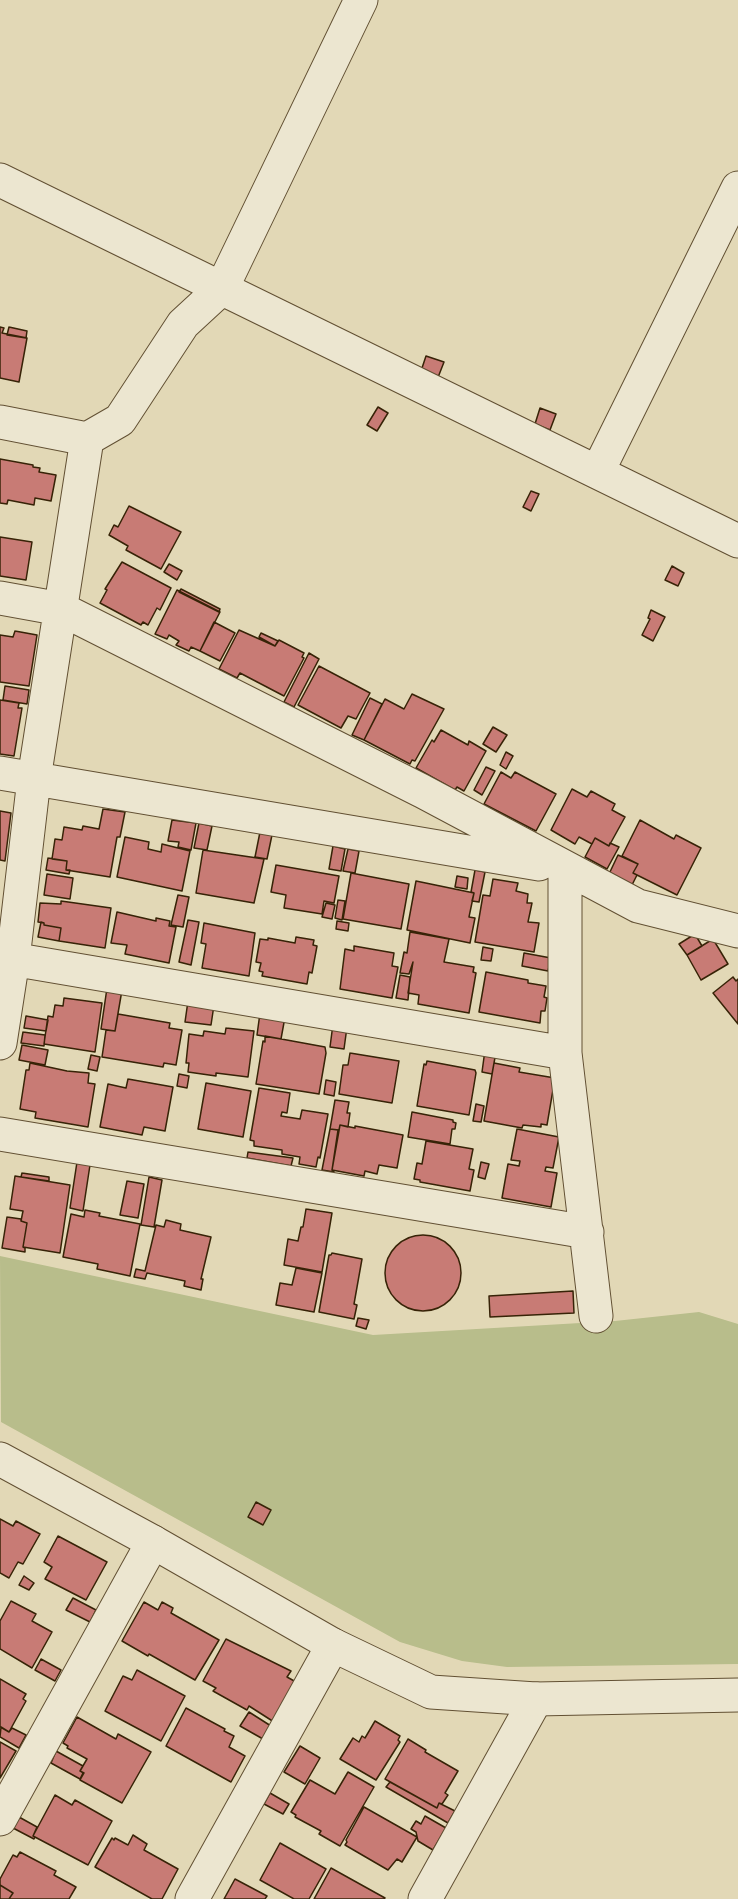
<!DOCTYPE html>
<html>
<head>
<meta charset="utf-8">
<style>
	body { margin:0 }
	canvas { display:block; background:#e2d8b6 }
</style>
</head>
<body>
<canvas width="738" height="1899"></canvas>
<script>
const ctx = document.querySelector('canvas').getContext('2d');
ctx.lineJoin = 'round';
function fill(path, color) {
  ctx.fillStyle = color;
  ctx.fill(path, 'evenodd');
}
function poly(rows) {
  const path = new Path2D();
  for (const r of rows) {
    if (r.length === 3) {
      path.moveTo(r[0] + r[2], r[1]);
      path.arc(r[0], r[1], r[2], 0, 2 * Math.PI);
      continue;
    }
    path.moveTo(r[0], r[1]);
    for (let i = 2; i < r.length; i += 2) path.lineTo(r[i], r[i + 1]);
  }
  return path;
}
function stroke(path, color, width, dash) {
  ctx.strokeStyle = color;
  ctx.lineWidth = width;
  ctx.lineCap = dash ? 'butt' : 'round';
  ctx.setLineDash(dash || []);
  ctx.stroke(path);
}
fill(poly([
	[0,1256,373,1335,615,1321,699,1312,738,1324,738,1664,507,1667,462,1661,400,1642,1,1422]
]), '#b8bd8b');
const building = poly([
	[0,327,4,328,2,333,27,338,19,382,0,378,0,327],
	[9,327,27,331,26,338,7,335,9,327],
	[426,356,444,362,437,380,420,374,426,356],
	[378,407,388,413,377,431,367,425,378,407],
	[540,408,556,414,550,430,535,424,540,408],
	[0,459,33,465,33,467,40,468,39,472,56,475,51,501,35,498,34,505,8,500,7,504,0,503,0,459],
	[531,491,539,494,531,511,523,507,531,491],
	[129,506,181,532,161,569,126,550,128,546,109,535,114,525,118,527,129,506],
	[0,537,32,542,26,580,0,576,0,537],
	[122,562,171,588,160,610,157,608,148,625,143,622,141,625,100,603,107,590,105,589,122,562],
	[169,564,182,571,177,580,164,572,169,564],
	[672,566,684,573,678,586,665,580,672,566],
	[181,589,220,609,219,612,179,592,181,589],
	[177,590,220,612,200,651,191,647,189,651,176,645,179,641,169,635,167,639,155,634,177,590],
	[651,610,665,617,653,641,642,635,650,619,648,618,651,610],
	[214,622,235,633,220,661,200,651,214,622],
	[239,630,275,646,279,640,304,653,302,657,304,658,284,696,240,673,237,678,219,669,239,630],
	[15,631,37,635,29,686,0,682,0,635,13,637,15,631],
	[261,633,278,641,275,646,259,637,261,633],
	[309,653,319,659,294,707,284,702,309,653],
	[319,666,370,693,356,719,348,716,341,728,298,705,319,666],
	[5,686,29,690,27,704,3,700,5,686],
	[412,694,444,709,415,761,412,760,410,764,364,740,385,699,404,709,412,694],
	[370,698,382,704,364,740,352,735,370,698],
	[0,700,19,703,18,708,22,708,14,756,0,754,0,700],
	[493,727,507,735,496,752,483,744,493,727],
	[441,730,468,745,469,741,486,751,464,791,457,787,455,790,416,768,432,740,434,742,441,730],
	[506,752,513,756,506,769,500,765,506,752],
	[486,767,495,771,482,795,474,790,486,767],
	[501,772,511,778,515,772,556,794,536,831,484,804,501,772],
	[572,789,587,797,591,791,615,804,612,810,625,817,609,846,595,838,592,844,579,837,575,844,551,830,572,789],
	[103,809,125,812,120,837,117,837,110,877,66,870,67,861,52,859,55,839,62,840,64,827,82,830,83,826,99,829,103,809],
	[0,811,11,813,5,861,0,860,0,811],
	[172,820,196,823,191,850,178,847,179,842,168,841,172,820],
	[640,820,674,839,676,835,701,848,677,895,633,873,638,864,622,856,640,820],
	[199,823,212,826,207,850,194,848,199,823],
	[260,832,272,835,267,859,255,857,260,832],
	[125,837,149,842,148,849,161,852,162,844,190,851,182,891,117,877,125,837],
	[595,838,609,846,610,843,619,847,607,869,585,857,595,838],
	[333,846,345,849,341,871,329,869,333,846],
	[348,849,359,851,355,873,343,871,348,849],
	[203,850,264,859,254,903,196,893,203,850],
	[618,855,638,864,633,873,637,875,632,885,609,874,618,855],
	[48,858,67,861,66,870,70,870,69,874,46,870,48,858],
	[276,865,339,876,334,903,324,901,322,914,284,908,286,895,271,892,276,865],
	[475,870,485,872,479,902,472,901,474,893,471,892,475,870],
	[351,873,409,884,401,929,343,919,351,873],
	[47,874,73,878,70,899,44,895,47,874],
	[457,876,468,878,467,889,455,887,457,876],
	[493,879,518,883,516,891,528,894,527,903,532,903,528,922,539,923,534,952,475,942,483,895,490,896,493,879],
	[416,881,474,893,469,917,475,918,470,943,407,930,416,881],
	[178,895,189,897,183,927,171,925,178,895],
	[338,900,345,901,342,920,335,918,338,900],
	[61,901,111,908,105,948,59,941,61,928,44,925,44,923,38,922,40,903,61,904,61,901],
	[326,903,335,905,332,919,322,917,326,903],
	[117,912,156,921,156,918,170,921,169,926,176,927,169,963,125,954,127,945,111,943,117,912],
	[188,920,199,922,191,965,179,962,188,920],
	[337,921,349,923,348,931,336,929,337,921],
	[41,922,44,923,44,925,61,928,59,941,38,937,41,922],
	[204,923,255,933,249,976,202,968,206,944,201,943,204,923],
	[410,932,449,939,444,962,474,967,473,972,476,973,469,1013,418,1004,419,995,408,993,413,962,409,974,400,973,404,952,407,953,410,932],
	[695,934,702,946,687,955,679,944,695,934],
	[296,937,314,940,313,945,317,946,312,973,309,972,307,984,262,976,263,972,259,971,261,963,256,962,260,939,268,940,268,938,295,943,296,937],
	[713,939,728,964,701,980,687,955,713,939],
	[354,946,394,953,392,966,398,967,392,998,340,989,345,949,354,951,354,946],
	[483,947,493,949,491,961,481,960,483,947],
	[524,953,551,958,548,971,522,966,524,953],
	[486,972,528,980,528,983,546,986,544,997,547,998,545,1011,541,1011,540,1023,479,1012,486,972],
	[400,975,410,977,408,1000,396,998,400,975],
	[733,977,736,981,738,979,738,1024,713,993,733,977],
	[107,988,122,990,115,1031,101,1029,107,988],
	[64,998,102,1003,95,1052,44,1044,48,1016,53,1017,55,1005,63,1006,64,998],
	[188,1001,214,1005,211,1025,185,1022,188,1001],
	[260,1013,285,1017,281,1039,257,1035,260,1013],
	[118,1014,170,1023,169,1028,182,1030,176,1065,164,1063,163,1067,102,1057,106,1030,115,1031,118,1014],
	[26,1016,48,1020,46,1031,24,1028,26,1016],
	[333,1024,347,1027,344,1049,330,1047,333,1024],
	[226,1028,254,1031,248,1077,216,1073,216,1076,188,1072,189,1063,186,1063,189,1034,203,1036,204,1031,225,1034,226,1028],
	[23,1032,45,1035,44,1046,21,1043,23,1032],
	[265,1036,325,1047,326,1053,319,1094,256,1084,263,1041,265,1042,265,1036],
	[22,1045,48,1050,45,1065,19,1060,22,1045],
	[485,1050,496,1052,492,1074,482,1072,485,1050],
	[350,1053,399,1061,392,1103,339,1094,343,1065,348,1065,350,1053],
	[91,1055,100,1057,97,1071,88,1069,91,1055],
	[427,1061,475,1070,476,1073,469,1115,417,1106,424,1064,426,1065,427,1061],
	[30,1063,67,1071,89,1073,88,1083,95,1084,88,1127,35,1118,36,1112,20,1109,26,1070,29,1070,30,1063],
	[494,1063,520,1068,519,1072,555,1078,547,1125,541,1124,541,1127,523,1125,522,1128,484,1121,494,1063],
	[179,1074,189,1076,187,1088,177,1086,179,1074],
	[128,1079,173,1087,165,1131,144,1127,142,1135,100,1127,108,1084,126,1088,128,1079],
	[326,1080,336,1082,334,1096,324,1094,326,1080],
	[206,1083,251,1091,243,1137,198,1129,206,1083],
	[259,1088,290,1093,287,1113,282,1112,281,1116,300,1119,302,1110,328,1114,320,1158,318,1157,316,1167,299,1164,300,1157,282,1154,282,1150,254,1146,254,1141,250,1140,259,1088],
	[335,1100,349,1102,347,1113,350,1113,348,1127,340,1125,339,1130,330,1129,335,1100],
	[476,1104,484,1106,481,1122,473,1121,476,1104],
	[412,1112,453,1120,453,1122,456,1123,455,1129,452,1129,450,1144,408,1137,412,1112],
	[340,1125,355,1128,355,1126,403,1135,397,1168,379,1165,377,1174,365,1171,364,1176,332,1170,340,1125],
	[330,1129,338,1130,332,1170,334,1172,322,1170,330,1129],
	[517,1129,559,1137,553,1168,546,1167,545,1171,557,1173,551,1207,502,1198,508,1164,519,1166,520,1161,511,1160,517,1129],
	[426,1141,473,1149,469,1169,474,1170,470,1191,420,1182,420,1180,414,1179,417,1163,422,1164,426,1141],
	[248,1152,293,1158,291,1166,247,1158,248,1152],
	[77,1162,90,1165,83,1211,70,1208,77,1162],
	[481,1162,489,1164,485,1179,478,1177,481,1162],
	[22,1173,49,1177,49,1181,21,1177,22,1173],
	[15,1176,70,1185,60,1253,23,1247,27,1223,21,1221,23,1211,10,1209,15,1176],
	[149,1177,162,1180,154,1227,141,1225,149,1177],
	[127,1181,144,1184,138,1218,120,1215,127,1181],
	[306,1209,332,1213,322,1272,284,1265,288,1239,298,1241,301,1227,303,1227,306,1209],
	[85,1210,100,1213,99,1216,140,1224,130,1276,97,1269,98,1264,63,1257,71,1214,84,1217,85,1210],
	[7,1217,21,1219,21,1221,27,1223,23,1247,25,1248,25,1252,2,1248,7,1217],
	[166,1220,181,1224,180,1230,211,1237,201,1279,203,1279,201,1290,184,1286,185,1281,147,1273,145,1279,134,1277,136,1269,145,1271,156,1225,164,1227,166,1220],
	[423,1273,38],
	[332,1253,362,1259,354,1304,357,1305,354,1319,319,1312,329,1255,331,1255,332,1253],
	[296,1268,322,1273,314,1312,276,1305,280,1283,292,1285,296,1268],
	[573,1291,574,1313,490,1317,489,1296,573,1291],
	[358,1318,369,1320,366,1329,356,1326,358,1318],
	[256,1502,271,1510,263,1525,248,1517,256,1502],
	[0,1519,13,1526,16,1521,40,1534,23,1564,18,1562,9,1578,0,1573,0,1519],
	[58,1536,107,1562,86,1600,45,1579,52,1567,44,1562,58,1536],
	[24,1576,34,1583,29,1590,19,1585,24,1576],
	[73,1598,96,1610,90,1622,66,1610,73,1598],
	[11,1601,36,1614,32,1621,52,1632,32,1668,0,1649,0,1621,11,1601],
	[144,1602,158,1610,162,1602,173,1608,171,1613,219,1640,195,1680,149,1654,148,1656,122,1641,144,1602],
	[226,1639,291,1671,287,1677,296,1682,274,1722,249,1706,247,1710,213,1691,216,1688,203,1681,226,1639],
	[41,1659,61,1670,55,1681,35,1670,41,1659],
	[137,1670,185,1696,161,1741,105,1711,123,1676,132,1680,137,1670],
	[0,1679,26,1694,23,1699,26,1701,9,1732,0,1727,0,1679],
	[186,1708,225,1729,224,1731,234,1736,229,1747,245,1756,231,1782,166,1746,186,1708],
	[249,1712,271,1726,263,1739,240,1726,249,1712],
	[77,1717,116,1739,118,1734,151,1752,122,1803,80,1780,84,1773,80,1771,87,1759,67,1748,68,1746,63,1743,77,1717],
	[375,1721,400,1736,398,1740,400,1742,376,1780,340,1759,353,1738,359,1742,362,1736,365,1738,375,1721],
	[1,1727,9,1732,12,1728,26,1735,19,1748,0,1737,1,1727],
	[408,1739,426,1750,425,1752,458,1771,445,1793,448,1795,442,1804,439,1803,437,1808,385,1779,408,1739],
	[0,1742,16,1751,0,1778,0,1742],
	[300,1746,320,1758,305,1784,284,1772,300,1746],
	[56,1751,83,1766,80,1771,83,1773,80,1779,51,1763,56,1751],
	[348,1772,374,1787,340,1846,319,1834,321,1831,295,1817,296,1815,291,1812,310,1780,335,1794,348,1772],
	[390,1782,437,1808,439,1803,455,1811,448,1823,386,1787,390,1782],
	[270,1793,289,1804,283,1814,264,1804,270,1793],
	[55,1795,72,1805,75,1800,112,1821,88,1865,33,1836,55,1795],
	[364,1807,417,1837,402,1862,397,1859,388,1870,345,1845,347,1842,346,1840,364,1807],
	[425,1816,446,1828,433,1850,418,1841,416,1832,411,1829,416,1821,421,1824,425,1816],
	[19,1817,37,1827,33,1836,35,1837,34,1839,13,1828,19,1817],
	[133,1835,147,1844,144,1850,178,1869,162,1899,152,1899,95,1867,112,1838,114,1840,115,1838,128,1845,133,1835],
	[280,1843,326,1869,309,1899,294,1899,260,1880,280,1843],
	[20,1852,56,1871,54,1875,76,1887,69,1899,9,1899,13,1893,0,1885,0,1879,13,1855,17,1857,20,1852],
	[331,1868,385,1898,384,1899,314,1899,331,1868],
	[235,1879,267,1896,265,1899,224,1899,235,1879],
	[0,1885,13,1893,9,1899,0,1899,0,1885]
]);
fill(building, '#c87b75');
stroke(building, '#372307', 1.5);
const minor = poly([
	[0,180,738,541],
	[0,422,87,439,120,420,183,324,222,288,361,0],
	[598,471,738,188],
	[0,598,61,609,422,791,638,906,738,931],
	[0,773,539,864],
	[565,868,565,1053,596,1316],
	[0,957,565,1053],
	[0,1043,13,959,34,779,87,439],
	[0,1134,587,1232],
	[0,1819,153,1542],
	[192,1899,333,1645],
	[425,1899,536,1699]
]);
const tertiary = poly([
	[0,1459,153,1542,333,1645,431,1692,536,1699,738,1695]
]);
stroke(minor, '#625033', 35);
stroke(tertiary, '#625033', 35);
stroke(minor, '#ece6d0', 33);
stroke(tertiary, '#ece6d0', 33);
</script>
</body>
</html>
